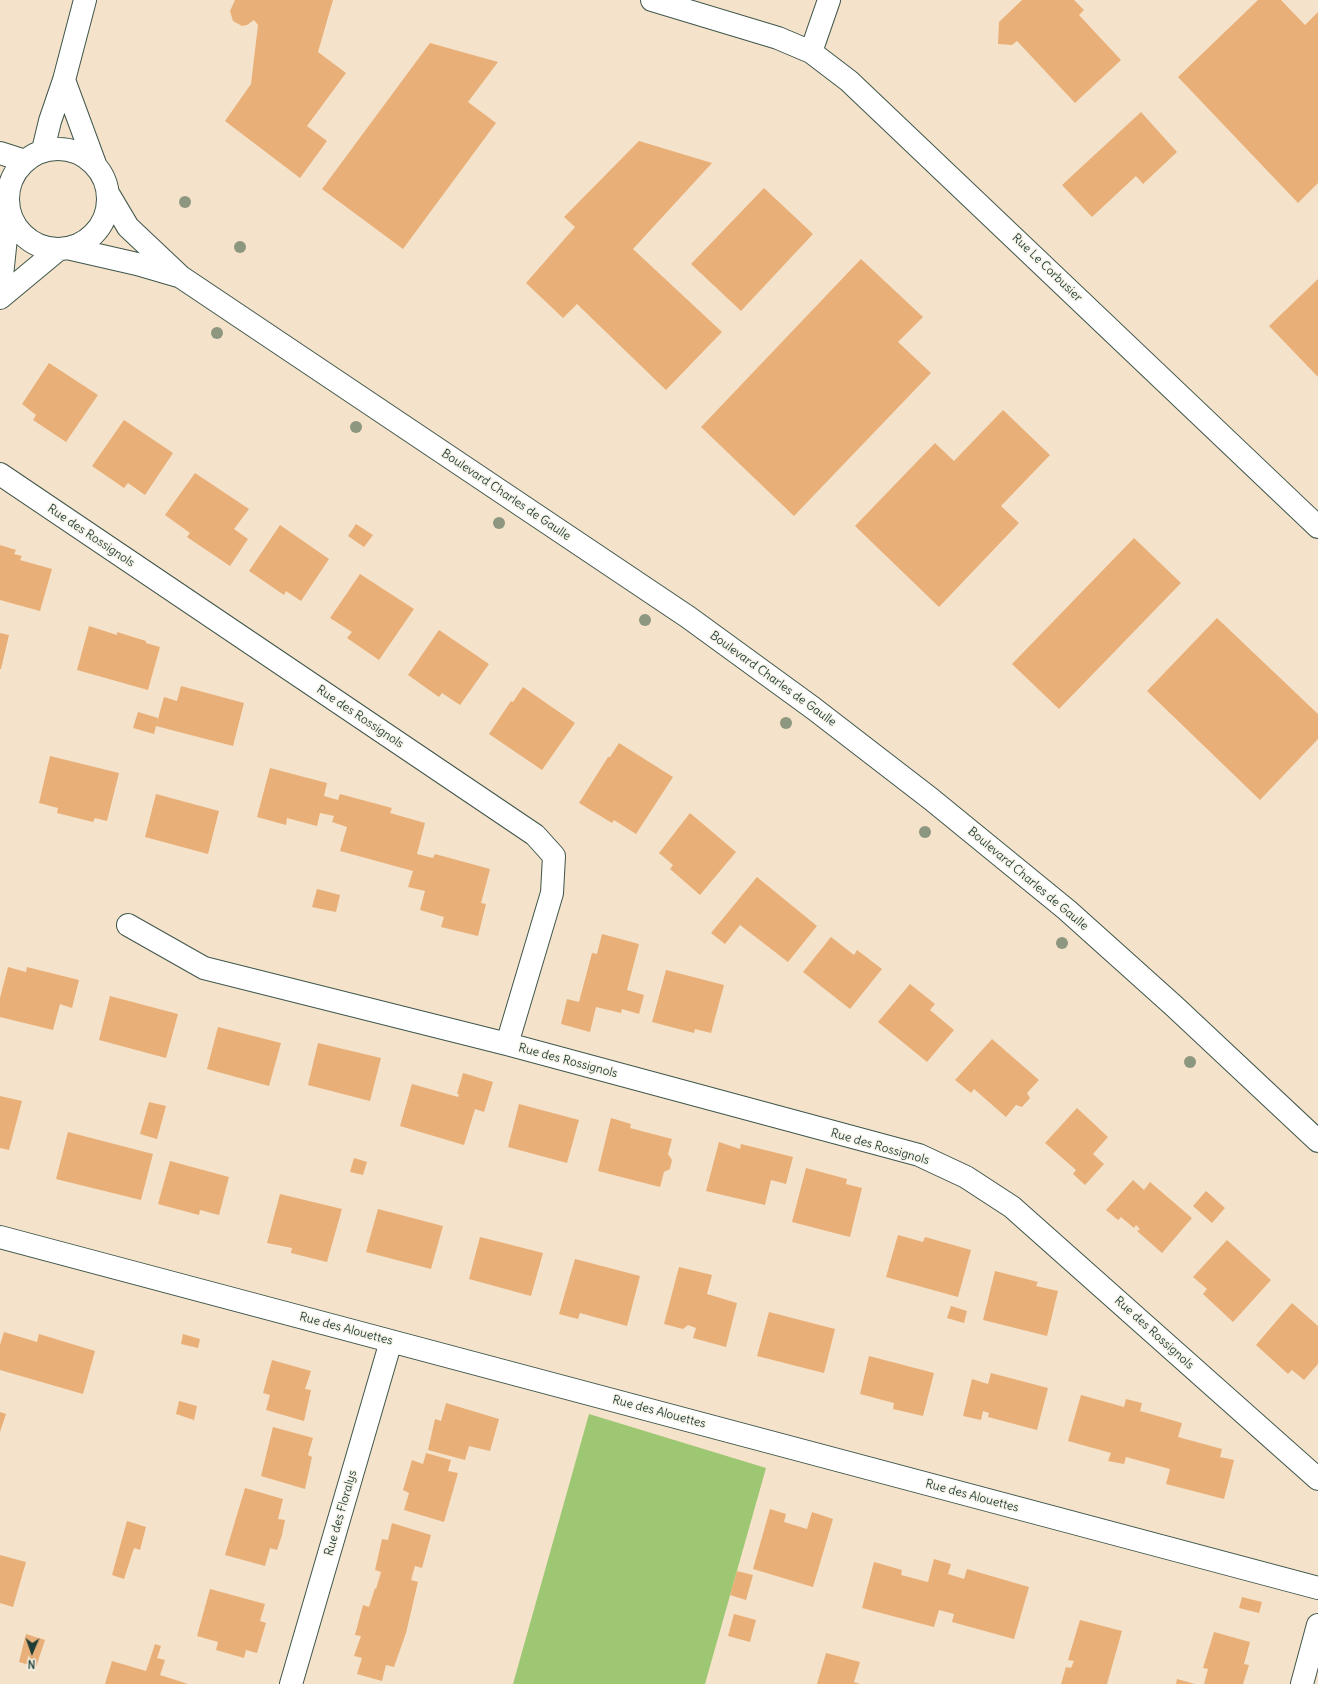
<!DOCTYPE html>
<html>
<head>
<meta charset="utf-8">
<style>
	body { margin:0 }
	#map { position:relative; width:1318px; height:1684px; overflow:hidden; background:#f5e2ca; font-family:Delius,sans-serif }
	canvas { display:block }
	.north { position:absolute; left:12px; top:1632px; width:40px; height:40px; -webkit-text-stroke:3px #f7f3e8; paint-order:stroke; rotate:182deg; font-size:11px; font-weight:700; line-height:16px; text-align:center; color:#1f3d34 }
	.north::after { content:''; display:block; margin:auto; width:14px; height:18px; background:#1f3d34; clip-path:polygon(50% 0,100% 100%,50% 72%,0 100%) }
</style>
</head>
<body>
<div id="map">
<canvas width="1318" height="1684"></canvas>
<div class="north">N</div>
</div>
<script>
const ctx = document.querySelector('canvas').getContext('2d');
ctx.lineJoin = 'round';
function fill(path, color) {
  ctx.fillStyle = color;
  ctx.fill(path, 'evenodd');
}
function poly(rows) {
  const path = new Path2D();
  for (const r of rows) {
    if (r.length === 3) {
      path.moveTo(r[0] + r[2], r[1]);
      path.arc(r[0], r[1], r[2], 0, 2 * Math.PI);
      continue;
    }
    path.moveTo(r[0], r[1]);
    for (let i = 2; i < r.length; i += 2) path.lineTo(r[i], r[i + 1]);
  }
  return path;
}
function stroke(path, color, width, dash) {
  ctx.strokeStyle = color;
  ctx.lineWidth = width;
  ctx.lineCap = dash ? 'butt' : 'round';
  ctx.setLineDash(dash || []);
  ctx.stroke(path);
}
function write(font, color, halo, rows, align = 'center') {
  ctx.font = font + ' Delius,sans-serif';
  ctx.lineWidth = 3;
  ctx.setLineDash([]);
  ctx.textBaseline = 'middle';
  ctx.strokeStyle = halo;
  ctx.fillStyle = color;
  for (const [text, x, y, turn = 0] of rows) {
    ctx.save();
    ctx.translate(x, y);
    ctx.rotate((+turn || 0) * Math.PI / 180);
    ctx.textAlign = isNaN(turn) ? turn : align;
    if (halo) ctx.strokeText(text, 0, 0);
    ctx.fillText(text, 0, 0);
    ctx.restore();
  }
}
fill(poly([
	[589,1414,766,1468,705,1684,513,1684]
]), '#9dc773');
fill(poly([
	[235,0,333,0,318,52,346,73,307,126,327,141,300,178,225,121,251,84,258,25,254,20,247,25,242,26,233,21,230,11],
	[1022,0,1074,0,1084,10,1079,15,1121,60,1075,103,1017,41,1012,45,998,44,999,22],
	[1258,0,1281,0,1305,25,1318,12,1318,183,1298,203,1178,77],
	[430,43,498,62,468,102,496,123,403,249,322,189],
	[1141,112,1177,152,1143,184,1136,176,1092,217,1062,185],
	[639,141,712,163,633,249,722,332,666,390,577,304,563,318,526,283,575,227,564,217],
	[764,188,813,234,741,311,691,264],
	[861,259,923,317,898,342,931,373,794,516,701,427],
	[1318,279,1318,377,1269,326],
	[49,363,98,395,66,442,33,420,36,415,22,404],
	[1003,410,1050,455,1001,506,1019,523,939,607,855,526,935,443,954,461],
	[124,420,173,453,145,495,128,483,124,488,92,466],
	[195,473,249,509,234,529,248,539,230,566,187,537,190,533,165,515],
	[356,524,373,535,364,547,348,536],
	[280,525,329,559,301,601,286,591,284,595,249,571],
	[1134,538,1181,583,1059,709,1012,664],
	[0,545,16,550,14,554,22,556,20,560,52,569,40,611,0,600],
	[360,574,414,609,379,660,347,638,352,632,330,618],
	[1217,618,1318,714,1318,739,1260,800,1147,691],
	[89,626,117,635,117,632,146,641,146,643,160,647,148,690,77,670],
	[439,630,489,664,460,705,442,693,439,697,408,675],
	[0,633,9,635,1,669,0,669],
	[181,686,244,703,233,746,156,726,164,697,177,701],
	[523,687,575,723,542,770,489,734,511,701,513,702],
	[138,712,158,718,154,734,133,728],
	[619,743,673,777,636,834,614,820,612,823,579,803,608,757,610,757],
	[50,756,119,773,107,821,95,818,93,822,57,813,58,808,39,803],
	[270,768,327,783,324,796,338,800,340,794,392,808,390,813,425,823,417,854,433,858,435,854,490,869,481,903,486,904,478,936,441,927,444,917,420,910,425,891,408,887,413,871,340,851,347,827,332,822,334,816,320,813,317,826,287,818,286,825,257,817],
	[156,794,219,811,208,854,145,837],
	[690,813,736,852,700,895,670,869,673,865,659,853],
	[757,877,817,926,788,962,740,925,725,944,711,933],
	[317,889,340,895,336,912,312,907],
	[602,934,639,944,627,990,644,995,639,1014,622,1009,621,1013,596,1007,590,1032,561,1024,567,999,579,1002,592,953,597,954],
	[831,937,854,955,857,950,882,969,850,1009,803,972],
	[8,967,26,972,27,967,79,980,72,1008,60,1004,53,1030,0,1017,0,998],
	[666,970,724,985,711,1033,695,1029,694,1033,652,1022],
	[910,984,935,1004,930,1010,954,1030,927,1062,878,1022],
	[110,996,178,1014,166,1058,99,1040],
	[218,1027,281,1043,269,1086,207,1069],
	[992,1039,1039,1080,1027,1093,1030,1098,1022,1107,1016,1105,1006,1117,974,1089,971,1093,955,1080],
	[318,1043,381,1058,370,1101,308,1085],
	[463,1073,493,1082,484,1112,475,1109,464,1145,400,1126,412,1084,458,1097,459,1094,457,1094],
	[0,1096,22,1101,9,1150,0,1148],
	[149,1102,166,1106,157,1139,140,1134],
	[519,1104,579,1120,567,1163,508,1147],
	[1077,1108,1108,1137,1093,1154,1104,1164,1085,1185,1073,1174,1076,1170,1045,1143],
	[611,1118,631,1124,630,1128,672,1139,668,1154,672,1160,670,1169,664,1172,660,1187,598,1171],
	[68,1132,153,1154,141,1200,56,1179],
	[719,1142,740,1149,741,1144,793,1157,786,1184,771,1180,765,1205,706,1191],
	[354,1158,367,1162,363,1175,350,1172],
	[170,1161,229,1177,219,1215,200,1210,199,1215,158,1204],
	[806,1168,847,1179,846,1184,862,1188,850,1237,792,1222],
	[1133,1180,1144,1190,1150,1182,1192,1218,1162,1253,1137,1231,1140,1229,1136,1225,1134,1228,1121,1217,1118,1220,1106,1210],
	[1206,1191,1225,1208,1212,1223,1193,1206],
	[280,1194,342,1209,327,1262,291,1253,292,1248,267,1243],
	[378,1209,443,1226,431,1269,366,1252],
	[898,1235,923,1242,925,1237,971,1250,958,1297,886,1277],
	[480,1237,543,1253,531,1296,469,1279],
	[1227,1240,1271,1280,1233,1322,1203,1294,1207,1289,1193,1277],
	[575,1259,640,1276,627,1326,580,1313,578,1319,559,1314],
	[679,1267,712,1275,707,1294,737,1303,726,1347,693,1338,696,1328,688,1325,683,1329,664,1324],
	[995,1271,1038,1282,1036,1286,1058,1291,1047,1336,983,1320],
	[1292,1303,1318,1326,1318,1364,1304,1380,1292,1370,1288,1374,1256,1345],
	[951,1306,967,1311,964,1323,947,1318],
	[769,1312,835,1329,824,1373,757,1356],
	[4,1332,37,1342,39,1334,95,1351,83,1394,0,1370,0,1345],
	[183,1334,200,1339,198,1348,181,1344],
	[869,1356,934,1373,923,1416,893,1409,894,1403,860,1394],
	[272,1360,311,1371,305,1389,311,1390,304,1421,266,1410,270,1395,263,1393],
	[991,1373,1048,1388,1037,1430,988,1417,989,1413,983,1411,981,1420,963,1416,972,1379,988,1384],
	[1081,1395,1124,1407,1126,1399,1142,1403,1140,1411,1182,1423,1178,1437,1222,1449,1220,1457,1234,1460,1224,1499,1166,1484,1170,1469,1126,1457,1124,1464,1108,1461,1111,1453,1068,1441],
	[179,1401,197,1406,194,1420,176,1414],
	[446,1403,499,1419,490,1451,469,1446,465,1460,428,1450,435,1419,441,1421],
	[0,1412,6,1414,0,1432],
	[273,1427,313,1438,308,1455,312,1457,305,1489,261,1476],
	[426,1453,451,1460,448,1471,458,1473,444,1522,404,1510,409,1493,403,1490,412,1460,423,1464],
	[245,1488,283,1499,278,1519,285,1520,282,1535,277,1550,270,1548,265,1566,225,1555],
	[770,1509,786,1514,784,1522,807,1529,812,1512,833,1519,813,1587,753,1569],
	[127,1521,146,1527,140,1550,134,1548,124,1579,112,1575],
	[392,1523,431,1535,422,1568,415,1566,411,1580,418,1582,406,1633,394,1667,386,1665,382,1681,357,1674,362,1658,354,1656,361,1636,355,1635,363,1605,369,1607,375,1588,376,1589,381,1572,375,1570,382,1539,388,1540],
	[0,1555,26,1562,13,1607,0,1603],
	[934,1559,951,1564,948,1574,964,1579,967,1569,1029,1587,1014,1639,952,1622,954,1614,939,1610,934,1627,862,1608,874,1562,902,1570,901,1575,928,1582],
	[737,1571,753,1575,746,1600,730,1595],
	[210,1589,265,1604,260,1621,266,1623,257,1653,246,1650,244,1658,216,1650,218,1642,197,1636],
	[1242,1597,1262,1602,1259,1613,1239,1608],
	[734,1614,756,1620,750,1642,728,1636],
	[1080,1620,1122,1631,1107,1684,1061,1684,1066,1667,1071,1668,1074,1661,1068,1660],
	[1214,1632,1250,1642,1244,1664,1249,1665,1243,1684,1204,1684,1208,1669,1203,1668],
	[26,1634,45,1640,36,1667,19,1662],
	[155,1644,161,1646,157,1658,165,1660,160,1675,188,1684,105,1684,112,1661,146,1671],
	[826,1653,860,1662,854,1682,860,1684,817,1684],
	[1177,1679,1195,1684,1176,1684]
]), '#e8b078');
const minor = poly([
	[652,0,778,38,811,52],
	[829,0,811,52,849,81,1318,527],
	[64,80,95,164],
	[58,199,50],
	[43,150,50,121,64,80,85,0],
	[0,153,25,161],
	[109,195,128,227,181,277,688,617,813,708,931,799,1067,910,1174,1006,1318,1141],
	[67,248,137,264,178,276],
	[0,295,9,209],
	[0,298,59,249],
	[0,474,535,835,554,856,552,893,507,1044],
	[128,925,204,968,507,1044,919,1155,966,1177,1012,1207,1318,1479],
	[0,1237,1318,1588],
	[291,1684,391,1341],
	[1302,1684,1318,1625]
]);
stroke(minor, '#3f564a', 24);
stroke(minor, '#fff', 22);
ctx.fillStyle = '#8d977f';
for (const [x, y] of [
	[185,202],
	[240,247],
	[217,333],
	[356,427],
	[499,523],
	[645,620],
	[786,723],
	[925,832],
	[1062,943],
	[1190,1062]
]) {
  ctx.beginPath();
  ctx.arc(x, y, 6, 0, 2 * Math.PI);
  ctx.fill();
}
write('12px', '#1f3d34', '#f7f3e8', [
	["Rue Le Corbusier",1047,268,44],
	["Boulevard Charles de Gaulle",506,495,34],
	["Rue des Rossignols",91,536,34],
	["Boulevard Charles de Gaulle",773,679,36],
	["Rue des Rossignols",360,717,34],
	["Boulevard Charles de Gaulle",1028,879,40],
	["Rue des Rossignols",568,1061,15],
	["Rue des Rossignols",880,1147,16],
	["Rue des Alouettes",346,1329,15],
	["Rue des Rossignols",1154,1333,42],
	["Rue des Alouettes",659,1412,15],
	["Rue des Alouettes",972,1496,15],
	["Rue des Floralys",341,1513,-74]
]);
</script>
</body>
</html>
